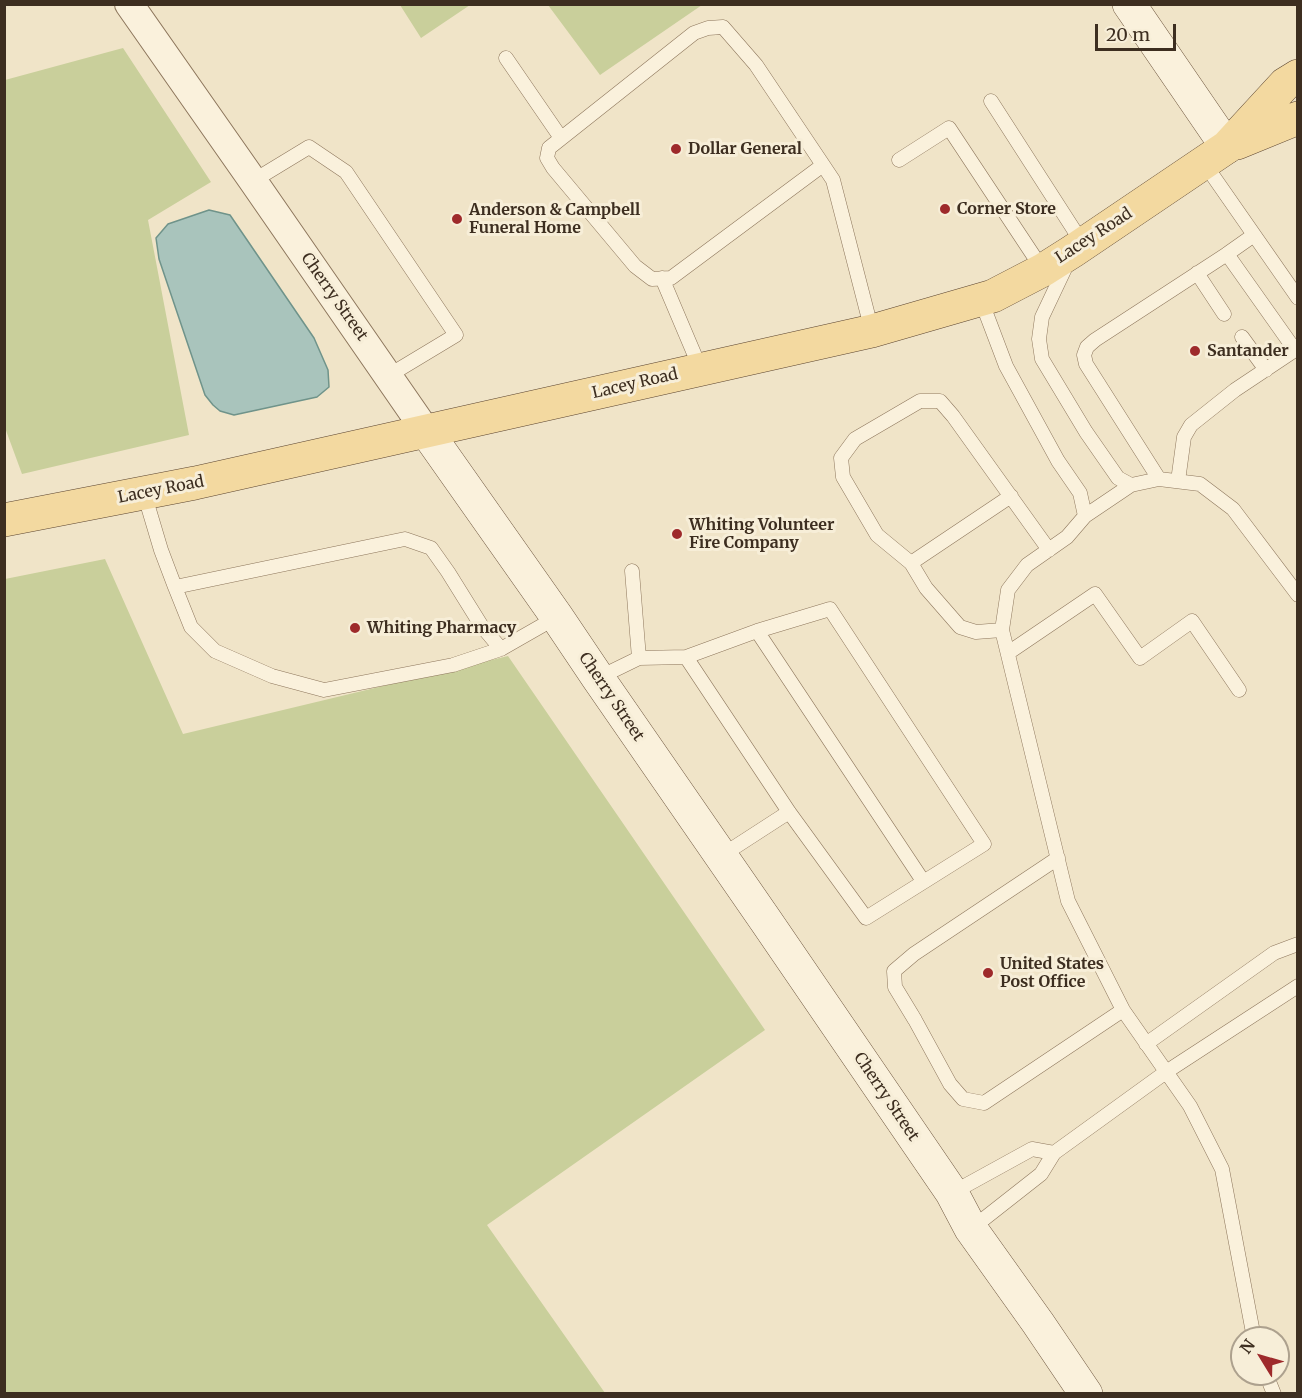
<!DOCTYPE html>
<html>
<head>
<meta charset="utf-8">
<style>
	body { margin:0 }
	#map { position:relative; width:1302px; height:1398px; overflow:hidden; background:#f0e4c8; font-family:Merriweather,serif }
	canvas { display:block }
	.frame { position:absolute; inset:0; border:6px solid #3d2e20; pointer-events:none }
	.north { position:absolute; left:1230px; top:1326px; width:60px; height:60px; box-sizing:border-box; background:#f7eed8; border:2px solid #ada18e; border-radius:50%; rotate:307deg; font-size:16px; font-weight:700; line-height:24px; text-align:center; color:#3d2e20 }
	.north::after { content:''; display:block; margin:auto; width:21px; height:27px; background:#9e2a2b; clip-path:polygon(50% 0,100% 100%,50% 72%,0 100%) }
	.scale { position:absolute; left:1095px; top:24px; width:81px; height:27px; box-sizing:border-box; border:3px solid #3d2e20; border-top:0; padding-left:8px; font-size:18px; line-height:21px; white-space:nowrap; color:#3d2e20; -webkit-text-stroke:4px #f7eed8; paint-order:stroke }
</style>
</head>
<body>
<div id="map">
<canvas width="1302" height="1398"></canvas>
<div class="frame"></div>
<div class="north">N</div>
<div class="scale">20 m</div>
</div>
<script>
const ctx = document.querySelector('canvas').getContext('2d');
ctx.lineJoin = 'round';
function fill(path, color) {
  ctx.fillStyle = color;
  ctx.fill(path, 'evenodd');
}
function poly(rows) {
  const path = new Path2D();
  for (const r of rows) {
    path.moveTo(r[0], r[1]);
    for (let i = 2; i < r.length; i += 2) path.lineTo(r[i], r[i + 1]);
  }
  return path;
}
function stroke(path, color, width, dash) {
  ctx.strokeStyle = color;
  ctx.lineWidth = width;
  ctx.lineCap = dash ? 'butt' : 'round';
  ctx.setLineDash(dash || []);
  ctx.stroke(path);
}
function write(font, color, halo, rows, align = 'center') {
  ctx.font = font + ' Merriweather,serif';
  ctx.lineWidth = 6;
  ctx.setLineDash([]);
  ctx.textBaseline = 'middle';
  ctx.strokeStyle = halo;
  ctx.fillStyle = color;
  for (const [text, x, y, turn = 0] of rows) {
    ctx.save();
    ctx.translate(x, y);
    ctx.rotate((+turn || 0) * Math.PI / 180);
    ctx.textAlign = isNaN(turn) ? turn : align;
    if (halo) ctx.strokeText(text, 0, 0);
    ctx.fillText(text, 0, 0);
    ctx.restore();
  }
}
fill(poly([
	[400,5,470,5,421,38],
	[548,5,702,5,600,75],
	[123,48,211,182,148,220,189,435,22,474,4,425,5,80],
	[105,559,183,734,508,656,765,1030,487,1225,605,1393,5,1394,5,579]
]), '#c9cf9b');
const water = poly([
	[209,210,230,215,314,338,328,370,329,387,317,397,234,415,220,411,213,405,205,395,159,259,156,238,168,224,209,210]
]);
fill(water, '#a9c4bc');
stroke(water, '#6f938a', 1.5);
const lane = poly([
	[723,27,756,65,823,165,671,278,652,279,635,266,553,168,547,158,549,148,694,33,708,28,723,27],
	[506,58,561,138],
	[991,101,1083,244],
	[899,160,949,128,1043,270],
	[1204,163,1298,298],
	[823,165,833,180,872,331],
	[253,181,309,147,346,172,456,335,388,376],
	[1068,262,1042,317,1039,339,1042,359,1086,432,1118,478,1131,485,1159,479,1200,484,1233,509,1298,595],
	[1197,273,1224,314],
	[662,278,701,370],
	[981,300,1006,366,1058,461,1080,493,1085,516,1067,537,1027,565,1008,590,1002,630,1068,901,1123,1010,1190,1106,1222,1169,1254,1338],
	[1242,337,1266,370],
	[1159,479,1086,364,1084,355,1087,347,1095,340,1227,254,1254,235],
	[1178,481,1184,437,1191,425,1235,390,1295,350,1227,254],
	[144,493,161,550,175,587,405,539,431,548,448,572,481,625,501,649],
	[1085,516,1131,485],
	[911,563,1011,496],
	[632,571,639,658],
	[175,587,191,627,215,651,272,676,324,690,453,665,501,649,557,617],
	[1002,630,976,632,960,627,926,588,911,563,877,535,843,477,841,458,855,439,920,401,940,401,953,416,1049,550],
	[757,631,923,881],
	[1008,653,1095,594,1140,658,1192,621,1239,690],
	[598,678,639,658,686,657,757,631,830,609,984,844,866,918,789,812,686,657],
	[721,856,789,812],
	[1058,858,914,954,894,971,895,987,915,1020,950,1084,963,1099,984,1103,1123,1010],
	[1146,1044,1274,953,1298,944],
	[1054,1153,1166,1072,1298,986],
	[952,1193,1032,1149,1054,1153,1041,1174,971,1229],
	[1266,1374,1274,1394]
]);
const street = poly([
	[129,4,253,181,426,431]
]);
const secondary = poly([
	[1129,4,1227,147],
	[426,431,557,617,598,678,766,921,952,1193,971,1229,1038,1323,1086,1394]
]);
const primary = poly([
	[1237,143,1298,118],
	[4,520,195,483,872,331,993,296,1043,270,1073,251,1227,147,1285,84,1298,76]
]);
stroke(lane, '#8d765c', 15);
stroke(street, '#8d765c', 30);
stroke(secondary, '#6f573f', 34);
stroke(primary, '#5b4430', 34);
stroke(lane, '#faf1dc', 14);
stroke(street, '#faf1dc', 28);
stroke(secondary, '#faf1dc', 33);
stroke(primary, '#f3d9a0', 33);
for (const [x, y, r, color] of [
	[676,149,6,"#9e2a2b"],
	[945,209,6,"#9e2a2b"],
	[457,219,6,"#9e2a2b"],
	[1195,351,6,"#9e2a2b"],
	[677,534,6,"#9e2a2b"],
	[355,628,6,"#9e2a2b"],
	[988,973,6,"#9e2a2b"]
]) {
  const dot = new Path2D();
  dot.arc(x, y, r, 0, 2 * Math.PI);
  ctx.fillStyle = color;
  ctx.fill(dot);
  stroke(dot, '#f7eed8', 2);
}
write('bold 16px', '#3d2e20', '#f7eed8', [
	["Dollar General",688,149],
	["Corner Store",957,209],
	["Anderson & Campbell",469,210],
	["Funeral Home",469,228],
	["Santander",1207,351],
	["Whiting Volunteer",689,525],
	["Fire Company",689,543],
	["Whiting Pharmacy",367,628],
	["United States",1000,964],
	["Post Office",1000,982]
], 'left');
write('16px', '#3d2e20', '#f7eed8', [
	["Lacey Road",1094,236,-33],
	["Cherry Street",334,297,55],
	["Lacey Road",635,384,-13],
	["Lacey Road",161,490,-11],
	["Cherry Street",611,697,56],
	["Cherry Street",886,1097,56]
]);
</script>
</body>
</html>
